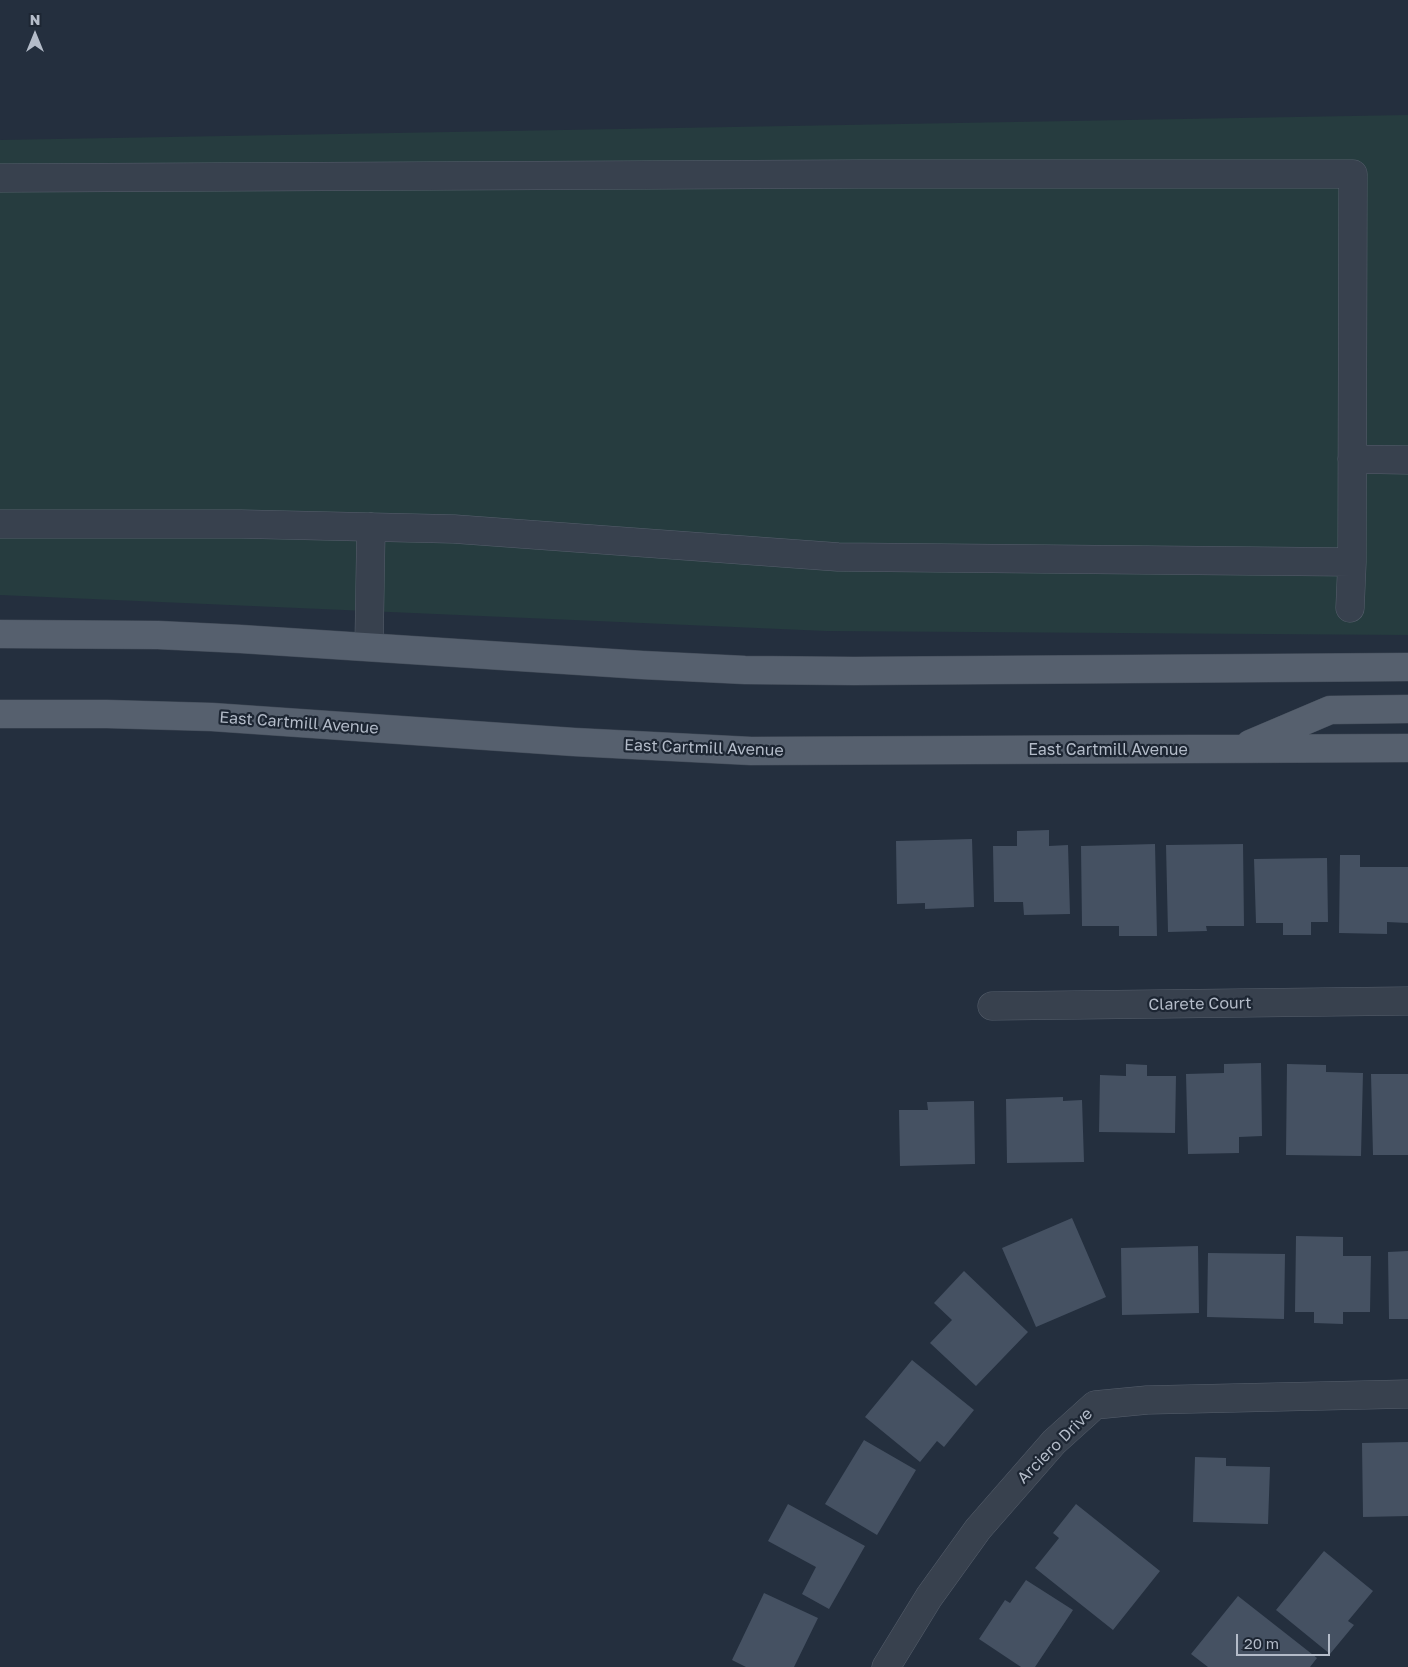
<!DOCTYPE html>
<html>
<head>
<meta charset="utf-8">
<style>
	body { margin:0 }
	#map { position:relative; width:1408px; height:1667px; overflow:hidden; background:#242f3e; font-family:"Golos Text",sans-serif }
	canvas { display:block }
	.north { position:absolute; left:10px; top:10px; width:50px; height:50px; -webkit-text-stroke:4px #1d2633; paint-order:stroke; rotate:0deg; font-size:14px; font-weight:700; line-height:20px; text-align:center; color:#b4bcc9 }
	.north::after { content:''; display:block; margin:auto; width:18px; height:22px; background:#b4bcc9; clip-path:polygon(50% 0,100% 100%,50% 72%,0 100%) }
	.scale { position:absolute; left:1236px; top:1634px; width:94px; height:22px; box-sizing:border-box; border:2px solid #b4bcc9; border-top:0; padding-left:6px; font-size:15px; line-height:18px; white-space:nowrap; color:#b4bcc9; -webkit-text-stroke:4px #1d2633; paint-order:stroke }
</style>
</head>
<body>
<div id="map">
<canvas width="1408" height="1667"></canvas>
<div class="north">N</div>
<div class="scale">20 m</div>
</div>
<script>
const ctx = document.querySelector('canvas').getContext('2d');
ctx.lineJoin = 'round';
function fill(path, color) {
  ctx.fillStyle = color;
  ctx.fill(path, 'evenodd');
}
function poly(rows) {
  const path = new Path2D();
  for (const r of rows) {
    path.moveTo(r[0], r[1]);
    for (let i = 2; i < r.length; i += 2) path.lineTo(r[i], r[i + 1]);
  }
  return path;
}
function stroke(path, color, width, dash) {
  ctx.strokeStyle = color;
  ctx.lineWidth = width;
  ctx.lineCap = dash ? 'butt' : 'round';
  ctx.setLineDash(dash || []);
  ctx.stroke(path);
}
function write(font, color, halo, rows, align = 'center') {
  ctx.font = font + ' "Golos Text",sans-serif';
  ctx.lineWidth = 4.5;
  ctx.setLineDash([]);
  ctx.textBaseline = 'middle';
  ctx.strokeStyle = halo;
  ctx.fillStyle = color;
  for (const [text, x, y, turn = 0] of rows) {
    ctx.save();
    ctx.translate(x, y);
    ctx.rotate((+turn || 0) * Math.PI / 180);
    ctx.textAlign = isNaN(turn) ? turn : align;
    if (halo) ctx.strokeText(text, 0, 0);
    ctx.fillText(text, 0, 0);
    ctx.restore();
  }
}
fill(poly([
	[1408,115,1408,635,826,631,0,595,0,140]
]), '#263c3f');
fill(poly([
	[1049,830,1049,846,1068,845,1070,914,1024,915,1023,902,994,902,993,846,1017,846,1017,831],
	[972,839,974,907,925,909,925,903,897,904,896,841],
	[1155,844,1157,936,1119,936,1119,926,1082,926,1081,846],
	[1243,844,1244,926,1206,926,1207,931,1168,932,1166,845],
	[1340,855,1360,855,1360,867,1408,867,1408,923,1387,922,1387,934,1339,933],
	[1327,858,1328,922,1311,922,1311,935,1283,935,1283,923,1256,923,1254,859],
	[1261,1063,1262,1136,1239,1137,1239,1153,1188,1154,1186,1074,1224,1073,1224,1064],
	[1126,1064,1147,1065,1147,1076,1176,1076,1175,1133,1099,1132,1100,1075,1126,1076],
	[1287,1064,1326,1065,1326,1072,1363,1073,1361,1156,1286,1155],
	[1371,1074,1408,1074,1408,1155,1373,1155],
	[1063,1097,1063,1101,1082,1100,1084,1162,1007,1163,1006,1099],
	[974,1101,975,1164,900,1166,899,1110,928,1110,927,1102],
	[1072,1218,1106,1297,1036,1327,1002,1248],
	[1296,1236,1343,1237,1343,1256,1371,1256,1370,1312,1343,1312,1343,1324,1314,1323,1314,1312,1295,1312],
	[1198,1246,1199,1313,1122,1315,1121,1248],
	[1408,1251,1408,1319,1389,1319,1388,1252],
	[1208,1253,1285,1254,1284,1319,1207,1317],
	[964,1271,1028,1332,976,1386,930,1343,952,1320,934,1303],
	[912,1360,974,1410,944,1447,937,1441,920,1462,865,1417],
	[864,1440,916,1470,877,1535,825,1504],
	[1408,1442,1408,1516,1363,1517,1362,1443],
	[1195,1457,1226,1458,1226,1466,1270,1467,1268,1524,1193,1522],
	[788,1504,865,1546,829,1609,802,1594,816,1567,768,1541],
	[1076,1504,1160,1571,1113,1630,1035,1568,1059,1538,1053,1533],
	[1324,1551,1373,1591,1348,1621,1354,1625,1330,1654,1276,1610],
	[1026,1580,1073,1610,1035,1667,1021,1667,979,1639,1005,1600,1010,1603],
	[764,1593,818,1618,794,1667,746,1667,732,1660],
	[1238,1596,1317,1658,1310,1667,1208,1667,1191,1654]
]), '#455162');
const minor = poly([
	[0,178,860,174,1353,174,1352,562,838,557,454,529,241,524,0,524],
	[1352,459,1408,460],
	[1350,608,1352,562],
	[369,646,371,527],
	[992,1006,1408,1001],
	[886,1667,929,1597,978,1529,1054,1442,1095,1405,1147,1400,1408,1394]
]);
const major = poly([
	[0,634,158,635,241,639,642,665,745,670,854,671,1408,667],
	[0,714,107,714,212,717,574,742,751,751,1408,748],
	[1250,744,1330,710,1408,709]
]);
stroke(minor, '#565f6c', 29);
stroke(major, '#414a57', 29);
stroke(minor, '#38414e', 28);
stroke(major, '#56606e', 28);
write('16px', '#b4bcc9', '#1d2633', [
	["East Cartmill Avenue",299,723,4],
	["East Cartmill Avenue",704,748,2],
	["East Cartmill Avenue",1108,750],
	["Clarete Court",1200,1004,-1],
	["Arciero Drive",1055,1446,-45]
]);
</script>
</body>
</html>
